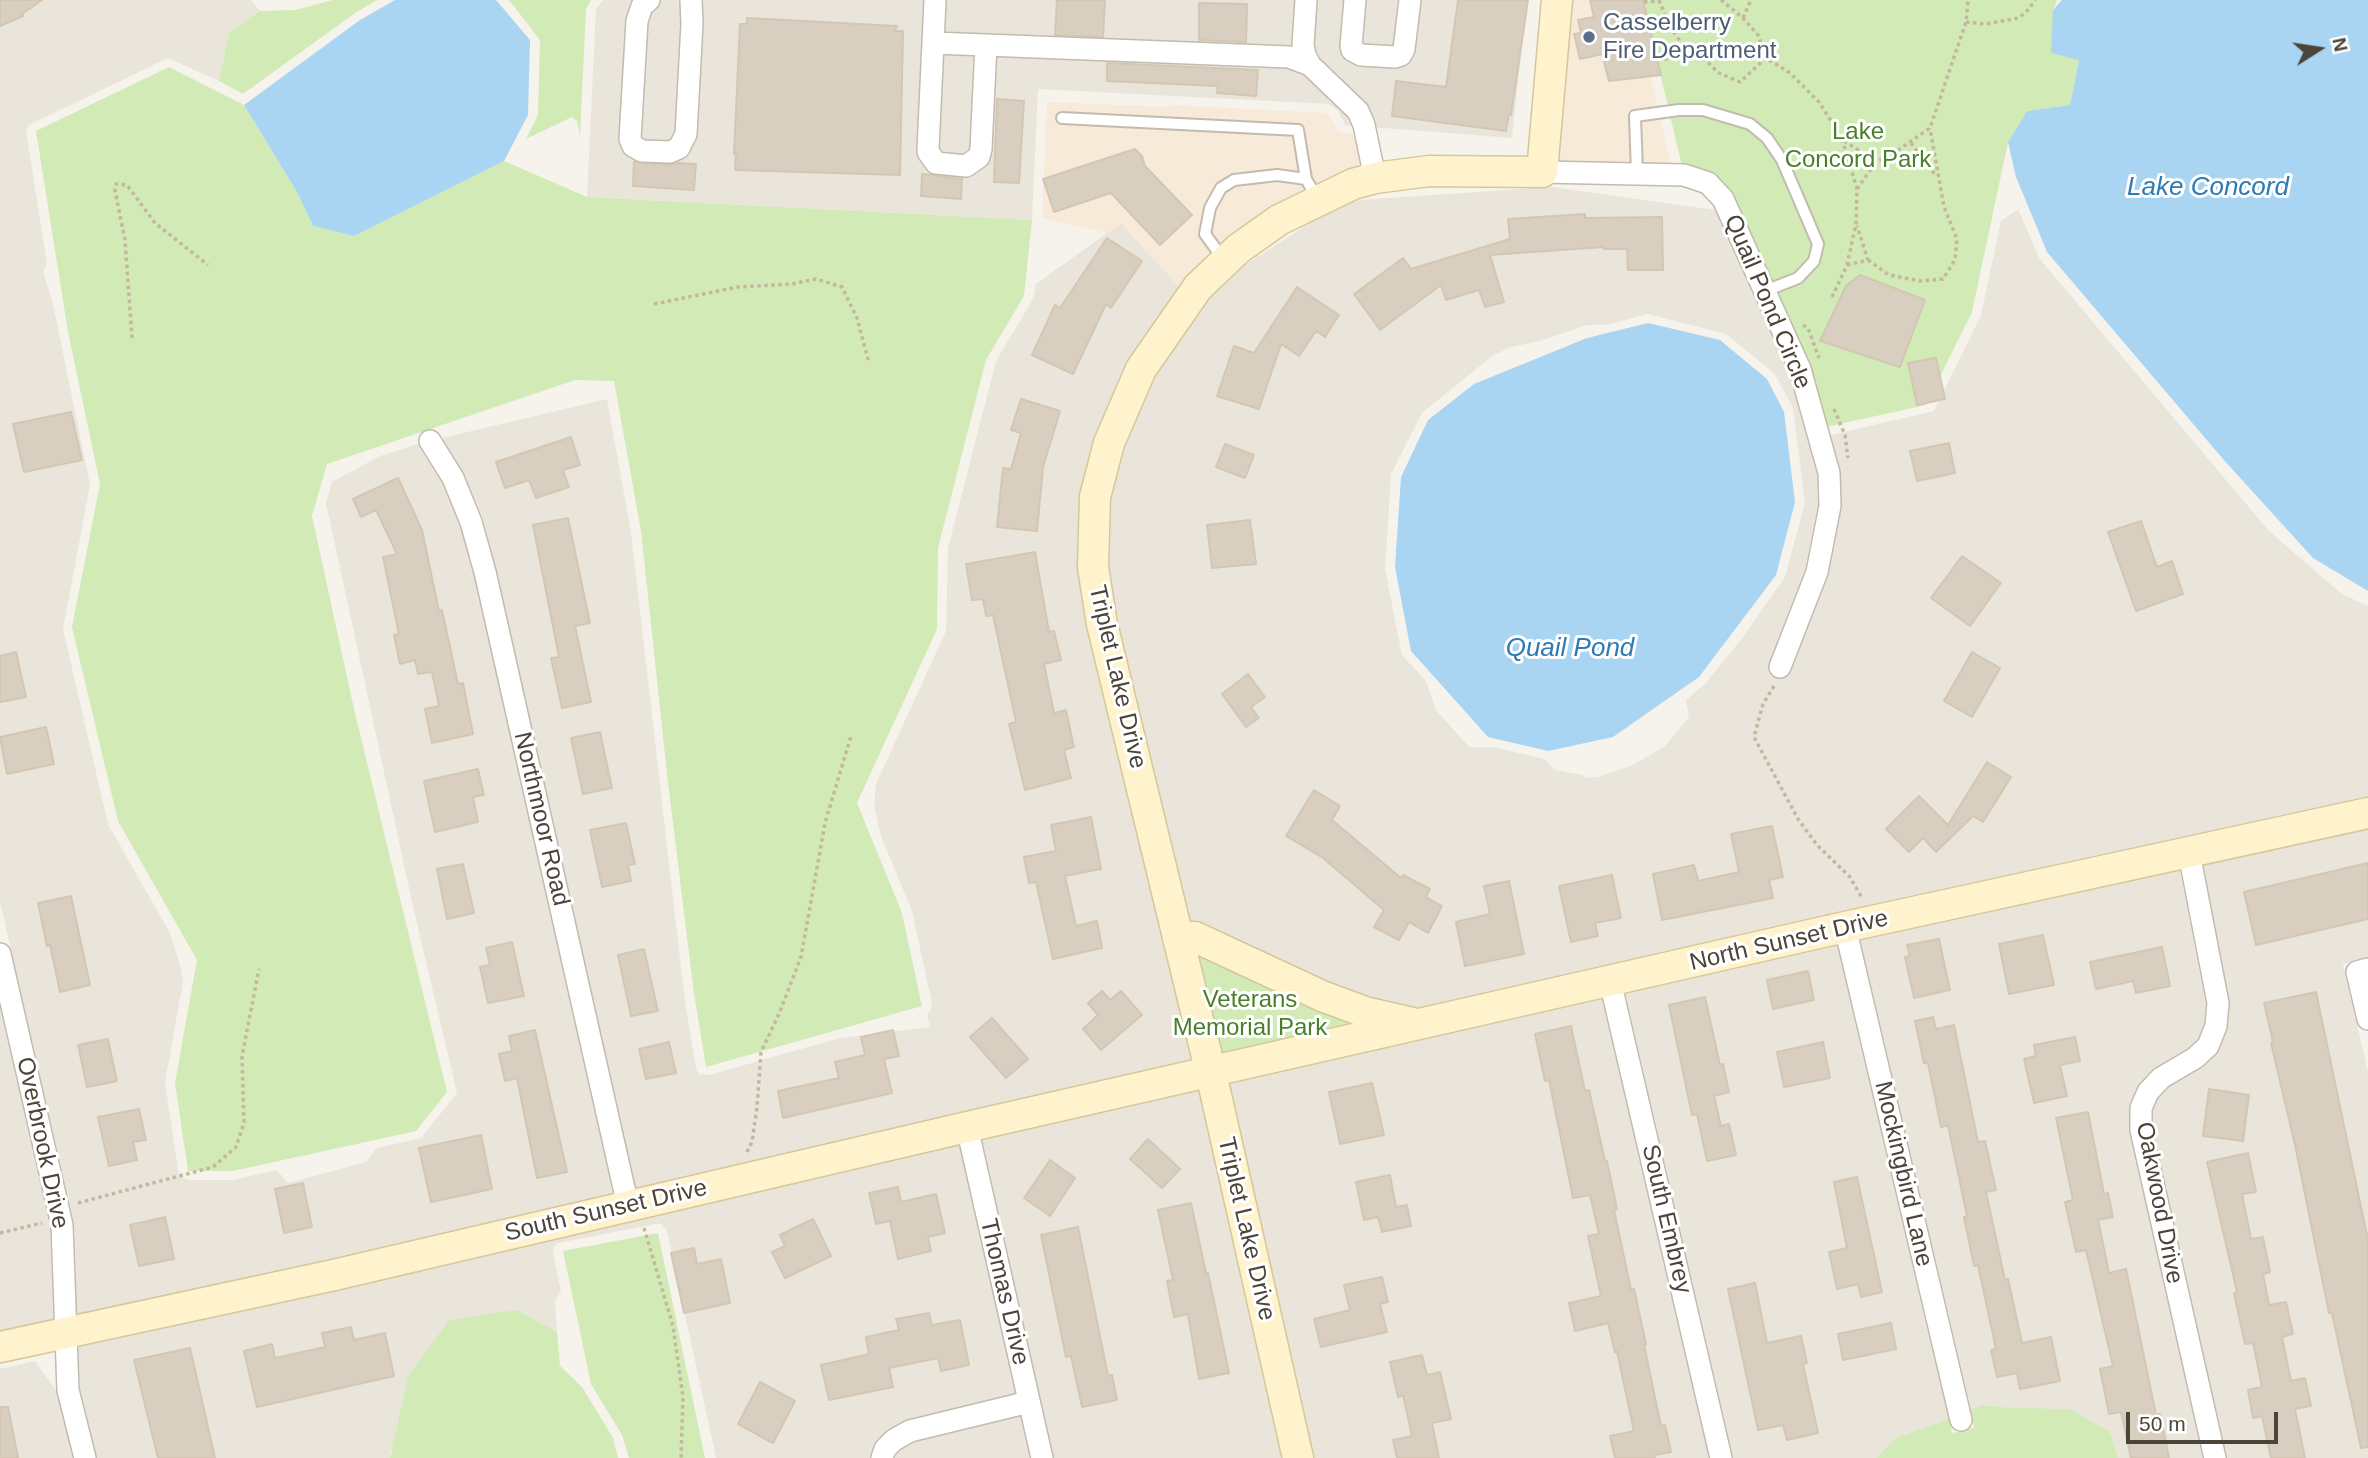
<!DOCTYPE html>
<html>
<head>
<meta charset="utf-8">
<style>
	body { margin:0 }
	#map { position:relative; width:2368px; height:1458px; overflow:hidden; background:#f6f3ec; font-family:Arial,sans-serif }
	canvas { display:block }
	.north { position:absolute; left:2284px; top:14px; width:70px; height:70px; -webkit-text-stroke:5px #fff; paint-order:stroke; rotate:78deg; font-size:19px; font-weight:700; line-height:28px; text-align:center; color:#4b4439 }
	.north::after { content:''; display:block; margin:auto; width:24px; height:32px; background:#4b4439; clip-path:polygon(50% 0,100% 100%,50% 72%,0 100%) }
	.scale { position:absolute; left:2126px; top:1412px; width:152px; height:32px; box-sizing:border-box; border:4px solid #4b4439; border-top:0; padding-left:9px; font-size:21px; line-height:24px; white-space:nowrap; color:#4b4439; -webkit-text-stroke:5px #fff; paint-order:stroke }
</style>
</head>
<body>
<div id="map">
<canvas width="2368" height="1458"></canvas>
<div class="north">N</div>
<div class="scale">50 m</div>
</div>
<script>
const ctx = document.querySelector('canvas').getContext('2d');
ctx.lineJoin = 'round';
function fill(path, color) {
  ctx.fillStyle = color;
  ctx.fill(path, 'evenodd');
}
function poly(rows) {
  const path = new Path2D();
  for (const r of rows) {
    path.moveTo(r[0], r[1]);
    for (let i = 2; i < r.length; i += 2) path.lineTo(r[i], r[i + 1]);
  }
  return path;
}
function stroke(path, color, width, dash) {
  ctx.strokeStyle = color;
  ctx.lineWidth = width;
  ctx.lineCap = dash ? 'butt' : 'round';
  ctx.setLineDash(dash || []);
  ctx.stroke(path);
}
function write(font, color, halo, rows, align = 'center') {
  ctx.font = font + ' Arial,sans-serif';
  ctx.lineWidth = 6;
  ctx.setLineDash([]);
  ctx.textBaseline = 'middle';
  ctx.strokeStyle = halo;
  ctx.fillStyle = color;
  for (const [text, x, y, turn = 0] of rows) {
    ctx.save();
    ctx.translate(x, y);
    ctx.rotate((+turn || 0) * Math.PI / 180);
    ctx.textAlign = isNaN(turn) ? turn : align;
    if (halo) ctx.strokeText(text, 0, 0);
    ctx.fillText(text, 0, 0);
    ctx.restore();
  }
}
fill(poly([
	[0,0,251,0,260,11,229,33,219,81,168,58,29,125,26,130,47,264,43,271,53,304,90,485,63,629,108,824,170,933,180,965,183,982,165,1082,179,1176,188,1180,232,1180,277,1170,288,1183,366,1162,377,1148,421,1138,457,1093,414,911,326,503,332,482,380,456,418,444,442,483,460,526,474,574,614,1199,77,1319,74,1222,0,902],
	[604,0,1527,0,1512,138,1345,125,1338,110,1328,104,1038,89,1032,220,587,197,596,8],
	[1552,187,1716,210,1789,373,1817,475,1818,506,1805,569,1769,664,1790,670,1828,574,1842,507,1840,472,1831,435,1934,411,1981,315,2001,221,2018,209,2039,258,2269,531,2342,594,2368,606,2368,802,1421,1014,1369,1002,1188,927,1114,622,1105,565,1107,498,1120,446,1152,373,1220,281,1344,201],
	[1648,314,1726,334,1774,373,1793,408,1805,503,1785,577,1743,637,1705,684,1686,700,1689,717,1665,746,1633,765,1598,777,1586,778,1583,775,1555,770,1545,759,1493,747,1469,747,1436,710,1426,681,1402,655,1385,569,1391,474,1422,413,1492,356,1511,347,1540,341,1587,325,1606,325],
	[1121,223,1182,290,1084,498,1197,1065,637,1194,496,569,483,518,464,474,442,438,607,399,631,532,684,994,696,1069,699,1074,709,1075,840,1038,930,1027,927,1014,931,1009,932,1004,912,911,881,836,874,807,876,784,946,631,948,548,996,361,1033,299,1036,284],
	[2368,824,2368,958,2343,964,2368,1072,2368,1458,2227,1458,2153,1128,2153,1110,2159,1096,2169,1085,2201,1067,2216,1053,2228,1026,2229,1000,2202,861],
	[2179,866,2206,1004,2205,1025,2198,1040,2188,1050,2155,1069,2139,1085,2130,1105,2129,1130,2203,1458,2118,1458,2110,1432,2013,1408,1981,1405,1971,1410,1859,935],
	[1836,940,1949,1419,1877,1458,1733,1458,1624,988],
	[1601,994,1709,1458,1310,1458,1224,1080],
	[0,1007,50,1227,54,1324,0,1336],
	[1201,1085,1286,1458,1054,1458,981,1134],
	[958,1139,1016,1395,907,1421,888,1431,876,1443,870,1458,716,1458,667,1231,662,1224,656,1224,558,1243,554,1247,553,1253,561,1291,555,1301,557,1332,517,1310,390,1451,390,1458,97,1458,80,1388,78,1340],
	[35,1361,57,1392,73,1458,0,1458,0,1369],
	[1020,1415,1030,1458,894,1458,902,1448,914,1441]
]), '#eae5da');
fill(poly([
	[1569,0,1633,0,1671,164,1555,161],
	[1047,102,1170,107,1171,105,1325,113,1330,116,1338,132,1354,135,1362,171,1182,290,1121,223,1107,233,1042,218]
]), '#f7ead8');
fill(poly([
	[333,0,377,0,355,13,243,94,219,81,229,33,260,11,295,10],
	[509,0,591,0,586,9,580,136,577,121,572,117,526,139,538,115,540,40],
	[1643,0,2057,0,2053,10,2079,59,2070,105,2027,111,2008,142,1972,312,1926,405,1817,429,1723,199,1684,175],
	[169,67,244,105,297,192,313,226,354,236,504,161,587,197,1032,220,1024,296,986,360,938,548,937,629,857,803,902,913,922,1006,706,1067,694,993,668,783,641,531,614,381,575,380,327,464,312,516,354,709,447,1092,416,1131,233,1171,188,1171,175,1083,197,960,118,821,72,627,100,484,68,332,36,131],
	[1196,948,1363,1025,1222,1058],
	[658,1233,705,1458,629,1458,622,1435,591,1384,563,1251],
	[517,1310,557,1332,560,1366,582,1387,613,1438,618,1458,390,1458,408,1377,449,1320],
	[1981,1405,2013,1408,2070,1409,2110,1432,2118,1458,1877,1458,1894,1439,1949,1419,1952,1433,1974,1428,1971,1410]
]), '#d2eab5');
fill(poly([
	[395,0,496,0,530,40,528,115,504,161,354,236,313,226,297,192,244,105,360,20],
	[2062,0,2368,0,2368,591,2313,558,2223,459,2047,252,2016,177,2008,142,2027,111,2070,105,2079,60,2051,53,2053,10],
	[1648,323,1720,340,1767,379,1784,412,1795,502,1776,575,1699,677,1613,737,1548,751,1488,737,1411,651,1395,567,1401,477,1428,420,1474,384,1587,338]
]), '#a9d4f2');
const building = poly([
	[0,0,42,0,22,14,23,16,0,26,0,0],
	[1057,0,1105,0,1103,37,1055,35,1057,0],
	[1458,0,1528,0,1511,115,1509,114,1506,131,1392,116,1396,81,1446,87,1458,0],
	[1590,0,1643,0,1661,75,1609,81,1602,54,1580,59,1574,34,1581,33,1578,20,1594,17,1590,0],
	[1199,3,1247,4,1246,42,1199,40,1199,3],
	[747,18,897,26,895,31,903,31,900,175,735,170,736,154,734,154,740,24,747,24,747,18],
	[1107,63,1258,70,1256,96,1217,93,1218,86,1107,81,1107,63],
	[997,99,1024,101,1019,183,994,182,997,99],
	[1135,149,1142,156,1145,166,1192,215,1160,245,1111,193,1054,212,1043,179,1135,149],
	[634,162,670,165,679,163,696,164,694,190,633,186,634,162],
	[922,174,962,179,961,199,921,196,922,174],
	[1585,214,1585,218,1662,217,1663,270,1628,270,1627,249,1604,249,1604,247,1490,255,1504,302,1485,307,1479,290,1446,300,1441,285,1380,330,1354,294,1403,258,1411,269,1510,239,1508,219,1585,214],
	[1107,238,1142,261,1111,308,1106,304,1073,374,1032,355,1055,305,1060,308,1107,238],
	[1860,275,1925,300,1900,367,1820,341,1846,286,1860,275],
	[1297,287,1339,315,1325,337,1316,331,1299,356,1281,344,1259,409,1217,396,1234,346,1254,353,1297,287],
	[1936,358,1945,399,1917,405,1908,363,1936,358],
	[1021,399,1060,411,1043,467,1037,531,997,527,1003,468,1011,469,1021,433,1011,430,1021,399],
	[71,412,82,460,24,472,13,424,71,412],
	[571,437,580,465,563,470,569,487,536,498,529,480,505,488,496,462,571,437],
	[1949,443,1955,473,1917,481,1910,451,1949,443],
	[1225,444,1254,455,1245,478,1216,467,1225,444],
	[398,478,422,530,439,611,442,610,458,684,463,683,473,734,432,743,425,709,439,706,432,672,418,674,415,660,400,664,394,635,399,634,383,557,397,554,376,510,361,517,353,499,398,478],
	[568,518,590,623,575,626,591,702,562,708,551,658,559,657,533,525,568,518],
	[1250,520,1256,564,1212,568,1207,525,1250,520],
	[2141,521,2157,567,2172,561,2183,594,2136,611,2108,532,2141,521],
	[1035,552,1049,632,1054,631,1061,660,1044,664,1054,713,1066,710,1074,747,1064,750,1071,778,1025,790,1009,724,1016,722,993,615,986,616,983,599,972,600,966,564,1035,552],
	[1962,556,2001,583,1970,626,1931,598,1962,556],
	[16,652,26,697,0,702,0,656,16,652],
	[1972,652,2000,668,1972,717,1944,701,1972,652],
	[1248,674,1265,697,1251,707,1259,718,1246,727,1222,694,1248,674],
	[46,727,54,764,7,774,0,737,46,727],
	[600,732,612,788,583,794,571,738,600,732],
	[1987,762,2011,777,1983,822,1973,816,1936,852,1923,838,1909,852,1886,829,1919,796,1948,825,1987,762],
	[478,769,484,795,473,797,478,822,435,832,424,781,478,769],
	[1314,790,1340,806,1332,820,1401,878,1403,875,1430,889,1426,897,1442,906,1428,933,1409,922,1399,940,1374,927,1384,910,1323,858,1286,836,1314,790],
	[1091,817,1101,869,1065,876,1076,926,1097,921,1102,948,1053,959,1036,882,1029,883,1024,857,1056,851,1051,825,1091,817],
	[626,823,635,864,628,865,631,881,602,887,590,830,626,823],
	[1772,826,1783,877,1769,880,1773,898,1662,920,1653,874,1694,865,1698,881,1739,872,1731,834,1772,826],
	[2368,863,2368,919,2256,945,2244,892,2368,863],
	[463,864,474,913,447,919,437,869,463,864],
	[1612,875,1621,918,1595,923,1598,936,1571,942,1559,886,1612,875],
	[1509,881,1524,954,1465,966,1456,922,1490,914,1484,886,1509,881],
	[71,896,90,985,60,992,50,945,47,946,38,903,71,896],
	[2043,935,2054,985,2009,994,1999,944,2043,935],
	[1939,939,1950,990,1914,998,1905,957,1910,956,1907,945,1939,939],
	[512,942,524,996,488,1003,480,967,490,965,486,948,512,942],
	[2162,947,2170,986,2136,993,2133,981,2096,989,2090,962,2162,947],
	[644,949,658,1011,631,1016,618,955,644,949],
	[1808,971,1814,1000,1773,1009,1767,980,1808,971],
	[1102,991,1110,1000,1121,991,1142,1015,1101,1050,1083,1029,1098,1015,1088,1003,1102,991],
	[2316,992,2368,1240,2368,1447,2361,1448,2332,1313,2329,1313,2295,1145,2271,1043,2273,1042,2264,1003,2316,992],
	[1705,997,1720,1065,1723,1064,1729,1092,1714,1096,1721,1126,1729,1124,1736,1155,1707,1161,1697,1114,1692,1115,1669,1005,1705,997],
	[1933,1017,1936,1029,1954,1025,1978,1142,1985,1141,1996,1190,1986,1192,2005,1280,2008,1279,2022,1343,2051,1337,2060,1381,2020,1389,2017,1373,1997,1377,1991,1350,1996,1349,1978,1265,1974,1266,1964,1217,1967,1216,1948,1125,1941,1127,1928,1063,1924,1063,1915,1021,1933,1017],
	[992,1018,1028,1059,1006,1078,970,1037,992,1018],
	[1571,1026,1585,1091,1589,1090,1605,1161,1607,1161,1617,1209,1614,1210,1631,1290,1634,1289,1646,1344,1644,1345,1661,1426,1665,1425,1671,1452,1655,1455,1655,1458,1615,1458,1610,1436,1634,1431,1617,1351,1615,1352,1608,1323,1575,1331,1569,1303,1601,1296,1588,1236,1599,1234,1590,1195,1573,1198,1549,1080,1545,1081,1535,1034,1571,1026],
	[535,1030,567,1172,537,1178,517,1078,505,1081,499,1054,512,1051,509,1036,535,1030],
	[893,1030,899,1056,884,1059,892,1093,783,1118,778,1091,839,1078,835,1062,865,1055,861,1037,893,1030],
	[2075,1037,2080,1061,2060,1065,2067,1096,2034,1103,2024,1059,2036,1056,2034,1045,2075,1037],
	[108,1039,117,1081,87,1087,78,1045,108,1039],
	[669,1042,676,1073,646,1079,639,1049,669,1042],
	[1823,1042,1830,1078,1784,1087,1777,1052,1823,1042],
	[1372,1083,1384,1135,1340,1144,1329,1092,1372,1083],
	[2209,1089,2249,1095,2243,1141,2203,1136,2209,1089],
	[139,1109,146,1140,133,1142,137,1160,109,1166,98,1117,139,1109],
	[2088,1112,2104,1194,2108,1193,2113,1217,2098,1220,2109,1273,2126,1269,2156,1415,2160,1414,2169,1458,2131,1458,2121,1412,2109,1414,2100,1369,2113,1366,2086,1250,2076,1252,2065,1202,2073,1200,2056,1118,2088,1112],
	[481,1135,492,1189,431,1202,419,1148,481,1135],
	[1148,1139,1180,1169,1162,1188,1130,1159,1148,1139],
	[2248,1153,2256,1192,2242,1194,2251,1239,2263,1237,2270,1272,2263,1274,2269,1305,2286,1302,2293,1334,2282,1337,2291,1381,2305,1378,2311,1406,2295,1409,2305,1458,2271,1458,2262,1416,2253,1418,2248,1390,2262,1387,2253,1343,2245,1344,2234,1293,2237,1292,2207,1162,2248,1153],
	[1050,1160,1075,1178,1050,1216,1024,1198,1050,1160],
	[1390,1175,1396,1207,1407,1205,1411,1226,1382,1232,1378,1217,1364,1220,1356,1182,1390,1175],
	[1857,1177,1882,1292,1861,1297,1858,1284,1837,1289,1829,1252,1847,1248,1834,1182,1857,1177],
	[303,1183,312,1227,284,1233,275,1189,303,1183],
	[898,1187,901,1202,936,1194,945,1233,928,1237,931,1251,898,1259,890,1221,876,1224,869,1193,898,1187],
	[1191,1203,1206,1273,1208,1273,1229,1373,1199,1379,1188,1314,1174,1317,1167,1281,1173,1280,1158,1210,1191,1203],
	[165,1217,174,1259,139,1266,130,1225,165,1217],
	[813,1219,831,1256,785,1278,772,1252,785,1246,780,1235,813,1219],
	[1078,1227,1108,1376,1112,1375,1117,1400,1082,1407,1071,1356,1066,1357,1041,1235,1078,1227],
	[694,1248,697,1264,721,1259,730,1303,684,1313,671,1253,694,1248],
	[1382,1277,1388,1302,1380,1304,1387,1332,1321,1347,1314,1319,1350,1310,1344,1285,1382,1277],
	[1755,1283,1767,1343,1801,1336,1807,1363,1803,1364,1818,1433,1787,1440,1783,1425,1758,1430,1728,1289,1755,1283],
	[929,1313,932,1325,960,1320,969,1365,941,1371,938,1358,889,1368,893,1387,829,1400,821,1365,869,1354,866,1337,899,1330,896,1319,929,1313],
	[1891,1323,1896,1349,1843,1360,1838,1334,1891,1323],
	[351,1327,354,1340,385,1333,394,1376,257,1407,244,1351,272,1344,275,1358,325,1347,322,1333,351,1327],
	[190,1348,215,1458,158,1458,134,1360,190,1348],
	[1422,1355,1427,1375,1440,1372,1451,1419,1432,1423,1439,1458,1397,1458,1393,1440,1412,1436,1403,1395,1398,1397,1390,1362,1422,1355],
	[760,1382,795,1401,773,1443,738,1424,760,1382],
	[0,1407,8,1407,18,1458,0,1458,0,1407]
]);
fill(building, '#d8cfc1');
stroke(building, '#d3c7b4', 2);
const lane = poly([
	[1062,118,1298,130,1306,179,1317,198],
	[1637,173,1635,116,1679,110,1703,110,1750,124,1767,138,1782,160,1818,244,1814,261,1798,278,1765,291],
	[1224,260,1205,234,1210,208,1221,188,1234,180,1277,175,1306,179]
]);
const street = poly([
	[649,0,642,6,637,21,630,139,633,146,642,151,670,152,679,148,686,134,692,24,691,0],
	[1306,0,1303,45,1305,55,1310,65,1358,111,1364,125,1375,178],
	[1355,0,1351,46,1352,50,1361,55,1395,57,1401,55,1404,49,1410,0],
	[933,43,986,45,981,149,979,157,966,166,936,163,928,152,928,149,933,43,935,0],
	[986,45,1289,57,1310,65],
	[1542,172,1684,175,1708,183,1723,199,1800,369,1829,473,1830,506,1817,572,1780,667],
	[430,441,453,478,471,522,485,572,628,1206],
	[2189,853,2218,1003,2216,1026,2208,1046,2195,1058,2161,1078,2148,1092,2141,1108,2141,1130,2215,1458],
	[1845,927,1961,1420],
	[0,954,62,1225,68,1390,85,1458],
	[2368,969,2357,972,2368,1019],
	[1610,981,1721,1458],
	[967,1127,1042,1458],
	[882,1458,885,1449,894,1440,910,1431,1029,1402]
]);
const secondary = poly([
	[1178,938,1195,937,1322,996,1365,1012,1413,1023],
	[0,1347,334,1275,967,1127,1845,927,2368,813],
	[1298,1458,1211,1073,1102,624,1093,567,1095,497,1109,443,1141,369,1198,287,1238,249,1279,220,1353,184,1375,178,1429,171,1542,172,1557,0]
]);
stroke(lane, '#c2bbae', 14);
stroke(street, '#c2bbae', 24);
stroke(secondary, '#d6c79b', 33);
stroke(poly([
	[1659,0,1669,25,1682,44],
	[1721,0,1743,18,1758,35,1766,57],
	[1644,2,1658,1],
	[1743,18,1751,0],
	[1966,22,1985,24,2019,18,2029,9,2035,0],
	[1657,59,1666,59,1682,44,1703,58,1719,73,1740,82,1766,58,1790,73,1819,102,1843,140,1876,162,1891,155,1930,128,1966,22,1968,0],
	[1911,143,1936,176],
	[1857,189,1876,162],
	[1868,260,1889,275,1920,281,1943,279,1955,260,1957,239,1944,207,1930,128],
	[1847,265,1868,260,1857,226],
	[1832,297,1847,265,1856,224,1857,189,1843,142],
	[654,304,738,287,792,284,816,279,842,287,857,318,869,363],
	[1803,325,1808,328,1819,358],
	[132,338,125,240,115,191,116,184,127,185,155,223,208,265],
	[1834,409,1845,435,1848,458],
	[1774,686,1763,704,1754,737,1798,819,1817,845,1850,877,1862,898],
	[747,1152,752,1142,757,1107,761,1052,779,1014,801,957,825,823,851,736],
	[78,1203,213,1167,236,1147,244,1123,242,1056,259,969],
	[644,1228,673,1326,683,1397,681,1458],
	[0,1233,42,1223]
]), '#c4b79f', 3.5, [3.5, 3.5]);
stroke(lane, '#fff', 10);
stroke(street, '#fff', 21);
stroke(secondary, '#fff3cd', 30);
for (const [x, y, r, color] of [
	[1589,37,7,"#5c6f8a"]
]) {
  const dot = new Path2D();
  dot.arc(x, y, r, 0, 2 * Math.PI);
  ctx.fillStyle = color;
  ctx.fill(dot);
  stroke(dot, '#fff', 2.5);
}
write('24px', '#4e5e75', '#fff', [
	["Casselberry",1603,23],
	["Fire Department",1603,51]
], 'left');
write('24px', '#4a7f2a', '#fff', [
	["Lake",1858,132],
	["Concord Park",1858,160],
	["Veterans",1250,1000],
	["Memorial Park",1250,1028]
]);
write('24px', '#4b4439', '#fff', [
	["Quail Pond Circle",1767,302,67],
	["Triplet Lake Drive",1117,677,77],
	["Northmoor Road",541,819,77],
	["North Sunset Drive",1789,941,-13],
	["Overbrook Drive",42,1143,78],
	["Mockingbird Lane",1903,1174,77],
	["Oakwood Drive",2159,1203,79],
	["South Sunset Drive",606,1211,-13],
	["South Embrey",1666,1219,77],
	["Triplet Lake Drive",1246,1229,77],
	["Thomas Drive",1004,1292,77]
]);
write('italic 26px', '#2e7ab2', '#fff', [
	["Lake Concord",2208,188],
	["Quail Pond",1570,649]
]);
</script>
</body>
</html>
